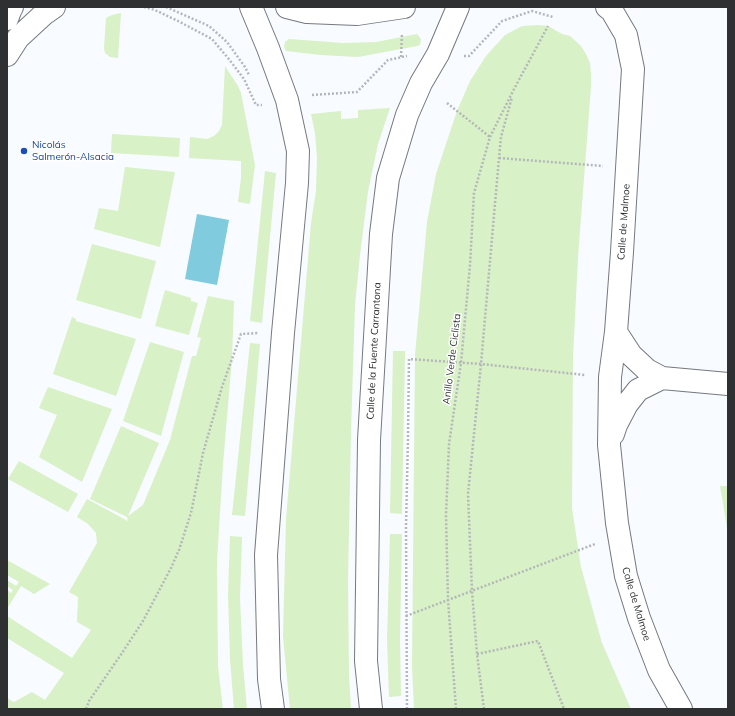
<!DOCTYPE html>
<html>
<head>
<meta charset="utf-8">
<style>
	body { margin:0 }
	#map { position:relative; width:735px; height:716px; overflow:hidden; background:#f8fbff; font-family:Mulish,sans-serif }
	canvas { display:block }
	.frame { position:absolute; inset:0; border:8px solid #2e3032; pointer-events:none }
</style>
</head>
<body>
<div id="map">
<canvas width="735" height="716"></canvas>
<div class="frame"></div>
</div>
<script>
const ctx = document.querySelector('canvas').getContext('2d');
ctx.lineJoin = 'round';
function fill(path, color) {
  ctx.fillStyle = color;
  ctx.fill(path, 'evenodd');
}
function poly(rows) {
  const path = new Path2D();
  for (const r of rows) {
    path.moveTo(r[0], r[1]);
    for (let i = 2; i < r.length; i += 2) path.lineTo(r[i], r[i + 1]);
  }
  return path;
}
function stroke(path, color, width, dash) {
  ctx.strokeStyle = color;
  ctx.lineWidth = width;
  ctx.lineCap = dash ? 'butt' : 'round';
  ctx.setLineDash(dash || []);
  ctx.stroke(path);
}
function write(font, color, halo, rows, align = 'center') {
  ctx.font = font + ' Mulish,sans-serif';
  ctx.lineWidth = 3;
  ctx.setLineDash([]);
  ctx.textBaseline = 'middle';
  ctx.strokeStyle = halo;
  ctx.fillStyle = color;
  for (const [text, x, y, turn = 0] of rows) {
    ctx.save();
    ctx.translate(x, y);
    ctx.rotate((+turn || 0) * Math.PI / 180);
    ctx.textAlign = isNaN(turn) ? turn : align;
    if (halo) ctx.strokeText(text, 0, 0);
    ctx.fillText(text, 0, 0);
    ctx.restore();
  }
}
fill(poly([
	[121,13,118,58,110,57,105,53,104,48,106,18,112,15],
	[538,25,548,26,562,34,570,36,581,46,586,54,590,63,591,75,591,87,578,257,573,357,572,508,581,567,602,643,631,709,414,709,412,666,415,355,427,222,436,174,457,111,470,81,486,56,505,35,522,26],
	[417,34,421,39,420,45,417,46,358,57,321,55,286,51,284,47,285,42,289,39,343,43,376,42],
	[225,66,238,86,241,93,255,165,250,204,238,202,241,178,241,161,189,158,190,137,207,139,214,136,219,131,222,125],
	[390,108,378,144,368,192,360,255,355,305,351,431,348,581,349,675,351,709,290,709,283,637,286,519,311,223,316,191,317,158,315,133,311,114,341,111,341,119,358,118,358,110],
	[112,134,180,138,179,157,111,153],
	[125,167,175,172,160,247,94,229,99,208,118,211],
	[265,171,276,173,262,323,250,321],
	[92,244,156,261,141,319,76,300],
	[165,290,191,298,191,301,198,303,189,335,155,326],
	[208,296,234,301,232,359,223,464,217,561,218,666,223,709,7,709,7,698,14,702,32,692,45,700,64,673,7,638,7,616,72,658,91,630,77,622,78,597,69,592,97,543,96,533,88,524,77,517,87,499,128,521,127,517,90,499,121,426,159,443,128,516,143,505,170,440,192,356,196,356,201,338,197,337],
	[72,317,76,319,76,321,136,339,116,396,53,374],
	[150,342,184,352,161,436,123,421],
	[250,343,260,344,245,516,232,515],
	[393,351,405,351,402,514,390,513],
	[48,387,112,409,82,482,39,457,57,415,39,408],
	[19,461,78,494,68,512,8,479],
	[720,486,728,486,728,531,727,528],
	[390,534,402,534,400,640,401,696,389,697,387,640],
	[230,536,242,537,240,598,243,665,247,709,234,709,230,659,228,594],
	[7,560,50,584,34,594,21,586,7,609,7,590,11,593,13,590,7,586,7,580,16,586,19,582,7,575]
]), '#d8f1c6');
fill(poly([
	[197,214,229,220,217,285,185,279]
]), '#80cbde');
const minor = poly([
	[607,7,612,11,626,35,633,69,622,252,616,332,610,377,609,445,617,523,626,576,639,618,659,670,681,709],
	[7,19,10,11,12,7],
	[7,55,18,38,44,14,54,7],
	[616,332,631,355,647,370,662,378,728,384],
	[613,434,616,425,627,404,638,390,662,378]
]);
const major = poly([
	[251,7,268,48,287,100,298,151,297,183,283,333,266,555,269,679,273,709],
	[287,7,307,12,357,14,404,7],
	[371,709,366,661,369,440,381,234,388,178,407,115,421,83,438,54,458,7]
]);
stroke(minor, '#75797e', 24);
stroke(major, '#75797e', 24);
stroke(poly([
	[144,7,155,10,178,21,212,39,228,58,244,79,256,105,262,105],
	[166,7,209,26,227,42,245,67,249,75],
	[464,56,469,56,502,21,532,11,553,17],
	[401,57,402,33],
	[312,95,357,92,388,60,407,56],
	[447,103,490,137],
	[499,158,603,166],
	[406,616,595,544],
	[477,654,538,641,564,709],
	[86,709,89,701,122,653,143,621,171,568,179,550,191,513,203,453,222,387,241,334,259,333],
	[407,709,406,526,408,437,409,359,481,364,585,375],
	[456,709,448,600,446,515,449,444,461,363,470,265,474,193,490,137,513,91,548,26],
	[484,709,477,654,472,591,468,494,481,364,499,158,501,137,512,97]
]), '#b4b7ba', 2.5, [2, 2]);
stroke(minor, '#fff', 22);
stroke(major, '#fff', 22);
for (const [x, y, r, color] of [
	[24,151,4,"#1a4fb4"]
]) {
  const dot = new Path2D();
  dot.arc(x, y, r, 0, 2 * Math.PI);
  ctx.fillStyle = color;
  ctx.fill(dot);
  stroke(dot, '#fff', 1.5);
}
write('10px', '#164399', '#fff', [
	["Nicolás",32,145],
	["Salmerón-Alsacia",32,157]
], 'left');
write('10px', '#2e3032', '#fff', [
	["Calle de Malmoe",624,222,-86],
	["Calle de la Fuente Carrantona",374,351,-87],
	["Anillo Verde Ciclista",452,359,-83],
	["Calle de Malmoe",636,604,73]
]);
</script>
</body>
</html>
